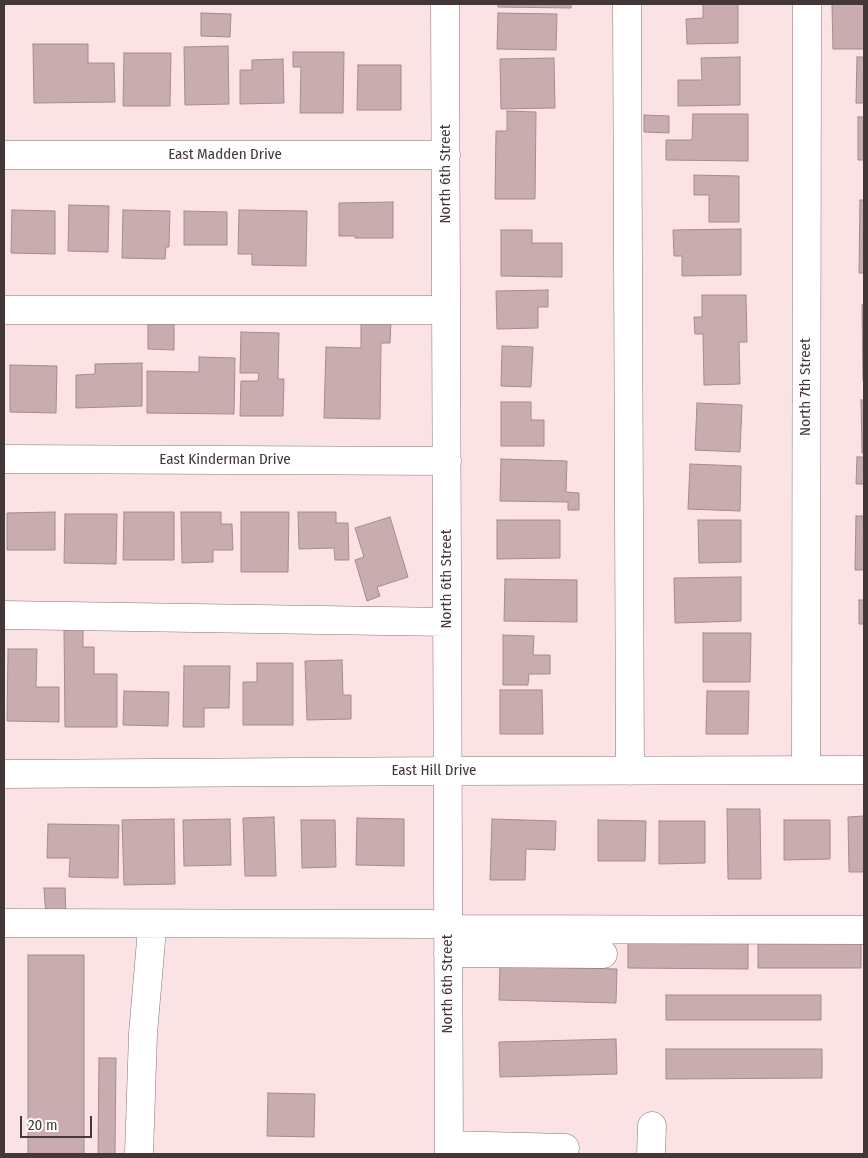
<!DOCTYPE html>
<html>
<head>
<meta charset="utf-8">
<style>
	body { margin:0 }
	#map { position:relative; width:868px; height:1158px; overflow:hidden; background:#fbe3e5; font-family:"Fira Sans Condensed",sans-serif }
	canvas { display:block }
	.frame { position:absolute; inset:0; border:5px solid #433738; pointer-events:none }
	.scale { position:absolute; left:20px; top:1116px; width:72px; height:22px; box-sizing:border-box; border:2px solid #433738; border-top:0; padding-left:6px; font-size:15px; line-height:18px; white-space:nowrap; color:#433738; -webkit-text-stroke:4px #fff; paint-order:stroke }
</style>
</head>
<body>
<div id="map">
<canvas width="868" height="1158"></canvas>
<div class="frame"></div>
<div class="scale">20 m</div>
</div>
<script>
const ctx = document.querySelector('canvas').getContext('2d');
ctx.lineJoin = 'round';
function fill(path, color) {
  ctx.fillStyle = color;
  ctx.fill(path, 'evenodd');
}
function poly(rows) {
  const path = new Path2D();
  for (const r of rows) {
    path.moveTo(r[0], r[1]);
    for (let i = 2; i < r.length; i += 2) path.lineTo(r[i], r[i + 1]);
  }
  return path;
}
function stroke(path, color, width, dash) {
  ctx.strokeStyle = color;
  ctx.lineWidth = width;
  ctx.lineCap = dash ? 'butt' : 'round';
  ctx.setLineDash(dash || []);
  ctx.stroke(path);
}
function write(font, color, halo, rows, align = 'center') {
  ctx.font = font + ' "Fira Sans Condensed",sans-serif';
  ctx.lineWidth = 5;
  ctx.setLineDash([]);
  ctx.textBaseline = 'middle';
  ctx.strokeStyle = halo;
  ctx.fillStyle = color;
  for (const [text, x, y, turn = 0] of rows) {
    ctx.save();
    ctx.translate(x, y);
    ctx.rotate((+turn || 0) * Math.PI / 180);
    ctx.textAlign = isNaN(turn) ? turn : align;
    if (halo) ctx.strokeText(text, 0, 0);
    ctx.fillText(text, 0, 0);
    ctx.restore();
  }
}
const building = poly([
	[498,4,571,4,571,8,498,7,498,4],
	[703,4,738,4,738,43,687,44,686,19,703,18,703,4],
	[832,4,864,4,864,49,833,49,832,4],
	[201,13,231,14,230,37,201,36,201,13],
	[498,13,557,14,556,50,497,49,498,13],
	[33,44,88,44,88,63,114,63,115,102,34,103,33,44],
	[228,46,229,104,185,105,184,47,228,46],
	[293,52,344,52,343,113,300,113,301,67,293,67,293,52],
	[124,53,171,53,170,106,123,106,124,53],
	[740,57,740,105,678,106,678,80,702,80,701,58,740,57],
	[857,57,864,57,864,103,856,103,857,57],
	[554,58,555,108,501,109,500,59,554,58],
	[283,59,284,103,240,104,240,70,252,70,252,60,283,59],
	[358,65,401,65,401,110,357,110,358,65],
	[507,111,536,112,535,199,495,199,496,131,507,131,507,111],
	[693,114,748,114,748,161,666,160,666,140,692,140,693,114],
	[644,115,669,116,669,133,644,132,644,115],
	[858,117,864,117,864,160,858,160,858,117],
	[694,175,739,176,739,222,709,222,709,195,694,195,694,175],
	[860,200,864,200,864,273,859,273,860,200],
	[393,202,393,238,355,238,355,236,339,236,339,203,393,202],
	[69,205,109,206,108,252,68,251,69,205],
	[12,210,55,211,55,254,11,253,12,210],
	[123,210,170,211,169,247,166,247,165,259,122,258,123,210],
	[239,210,307,211,306,266,252,265,252,254,238,254,239,210],
	[184,211,227,212,227,245,184,245,184,211],
	[741,229,741,275,682,276,682,256,674,256,673,230,741,229],
	[501,230,532,230,532,243,562,243,562,277,501,276,501,230],
	[548,290,548,307,538,307,538,328,497,329,496,291,548,290],
	[702,295,746,295,747,342,739,342,740,384,704,385,703,334,695,334,694,317,702,317,702,295],
	[862,305,864,305,864,381,863,381,862,305],
	[361,318,391,319,390,343,381,343,380,419,324,418,326,347,361,348,361,318],
	[148,322,174,323,174,350,148,349,148,322],
	[241,332,279,333,278,379,284,379,283,416,240,416,241,381,258,381,259,373,240,373,241,332],
	[502,346,533,347,531,387,501,386,502,346],
	[199,357,235,358,234,414,147,413,147,371,199,372,199,357],
	[142,363,142,406,76,408,76,375,95,374,95,364,142,363],
	[10,365,57,366,56,413,10,412,10,365],
	[861,400,864,400,864,453,862,453,861,400],
	[501,402,531,402,531,420,544,420,544,446,501,446,501,402],
	[697,403,742,405,740,452,695,450,697,403],
	[857,457,864,457,864,484,856,484,857,457],
	[501,459,567,461,566,492,579,493,579,510,568,510,568,502,500,501,501,459],
	[690,464,741,466,740,511,688,509,690,464],
	[55,512,55,550,7,550,7,513,55,512],
	[124,512,174,512,174,560,123,560,124,512],
	[181,512,221,512,221,524,232,524,233,550,213,550,213,562,182,563,181,512],
	[241,512,289,512,288,572,241,572,241,512],
	[298,512,336,512,336,523,348,523,349,560,335,560,334,548,299,549,298,512],
	[65,514,117,514,116,564,64,563,65,514],
	[856,516,864,516,864,570,855,570,856,516],
	[390,517,408,577,377,587,380,596,367,601,355,560,364,557,355,528,390,517],
	[497,520,560,520,560,558,497,559,497,520],
	[698,520,741,520,741,562,699,563,698,520],
	[741,577,741,621,675,623,674,578,741,577],
	[505,579,577,580,577,622,504,621,505,579],
	[859,600,864,600,864,624,859,624,859,600],
	[83,629,83,647,94,647,94,674,117,674,117,727,65,727,64,630,83,629],
	[703,633,751,633,750,682,703,682,703,633],
	[503,635,534,636,533,655,550,655,550,674,529,674,528,685,503,685,503,635],
	[8,649,37,649,36,687,59,687,59,722,7,721,8,649],
	[342,660,343,695,351,695,351,719,307,720,305,661,342,660],
	[257,663,293,663,293,725,243,725,243,682,257,682,257,663],
	[184,666,230,666,229,708,204,708,204,727,183,727,184,666],
	[500,690,542,690,543,734,500,734,500,690],
	[124,691,169,692,168,726,123,725,124,691],
	[707,691,749,691,748,734,706,734,707,691],
	[727,809,760,809,761,879,728,879,727,809],
	[864,816,864,872,849,872,848,817,864,816],
	[274,817,276,876,245,876,243,818,274,817],
	[357,818,404,819,404,866,356,865,357,818],
	[174,819,175,884,124,885,122,820,174,819],
	[230,819,231,865,184,866,183,820,230,819],
	[492,819,556,821,555,850,526,849,525,880,490,880,492,819],
	[301,820,335,820,336,867,302,868,301,820],
	[598,820,646,821,645,861,598,861,598,820],
	[784,820,830,820,830,859,784,860,784,820],
	[659,821,705,821,705,863,659,864,659,821],
	[48,824,119,825,118,878,69,877,70,858,47,858,48,824],
	[44,888,65,888,66,916,46,917,44,888],
	[628,942,748,943,748,969,628,968,628,942],
	[758,943,861,943,861,968,758,968,758,943],
	[28,955,84,955,84,1154,28,1154,28,955],
	[500,966,617,969,616,1003,499,1000,500,966],
	[666,995,821,995,821,1020,666,1020,666,995],
	[616,1039,617,1074,500,1077,499,1042,616,1039],
	[666,1049,822,1049,822,1078,666,1079,666,1049],
	[99,1058,116,1058,115,1154,98,1154,99,1058],
	[268,1093,315,1094,314,1137,267,1136,268,1093]
]);
fill(building, '#c9acaf');
stroke(building, '#a68a8d', 1);
const minor = poly([
	[445,4,449,1154],
	[627,4,630,771],
	[4,155,446,155],
	[4,310,446,310],
	[4,459,447,461],
	[4,615,447,622],
	[806,770,807,4],
	[4,774,448,771,864,770],
	[4,923,448,924],
	[448,929,864,930],
	[448,953,603,954],
	[449,1145,565,1148],
	[139,1154,143,1034,151,941,151,924],
	[651,1154,652,1126]
]);
stroke(minor, '#8c7274', 29);
stroke(minor, '#fff', 28);
write('15px', '#433738', '#fff', [
	["East Madden Drive",225,155],
	["North 6th Street",446,174,-90],
	["North 7th Street",806,387,-90],
	["East Kinderman Drive",225,460],
	["North 6th Street",447,579,-90],
	["East Hill Drive",434,771],
	["North 6th Street",448,984,-90]
]);
</script>
</body>
</html>
